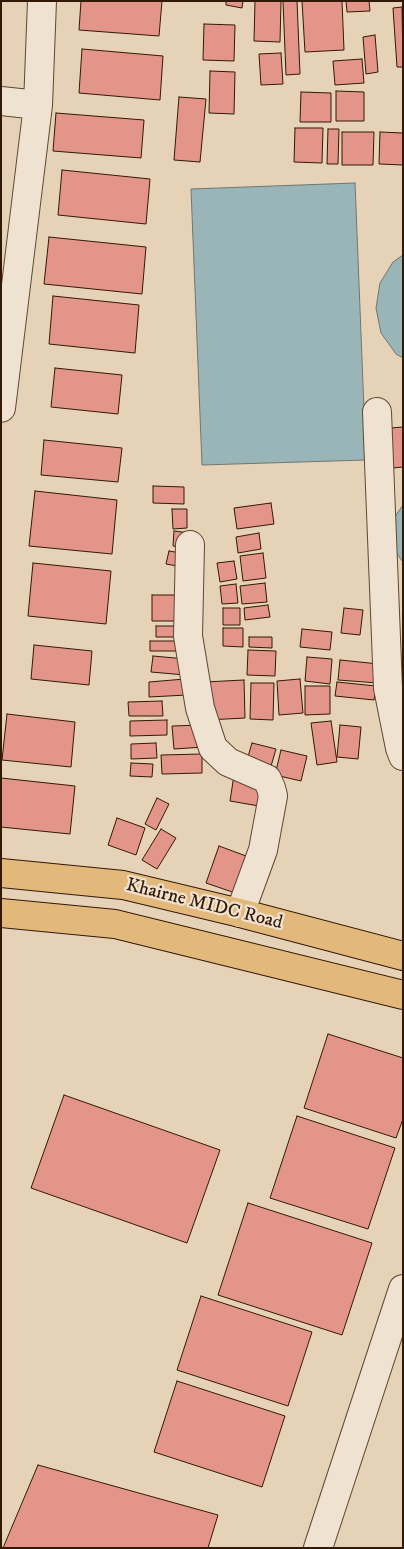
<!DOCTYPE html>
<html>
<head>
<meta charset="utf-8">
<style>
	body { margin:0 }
	#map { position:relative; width:404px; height:1549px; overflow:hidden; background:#e6d2b6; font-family:"IM FELL DW Pica",serif }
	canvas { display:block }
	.frame { position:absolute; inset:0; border:2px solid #321905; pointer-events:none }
</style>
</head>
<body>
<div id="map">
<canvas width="404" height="1549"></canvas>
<div class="frame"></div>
</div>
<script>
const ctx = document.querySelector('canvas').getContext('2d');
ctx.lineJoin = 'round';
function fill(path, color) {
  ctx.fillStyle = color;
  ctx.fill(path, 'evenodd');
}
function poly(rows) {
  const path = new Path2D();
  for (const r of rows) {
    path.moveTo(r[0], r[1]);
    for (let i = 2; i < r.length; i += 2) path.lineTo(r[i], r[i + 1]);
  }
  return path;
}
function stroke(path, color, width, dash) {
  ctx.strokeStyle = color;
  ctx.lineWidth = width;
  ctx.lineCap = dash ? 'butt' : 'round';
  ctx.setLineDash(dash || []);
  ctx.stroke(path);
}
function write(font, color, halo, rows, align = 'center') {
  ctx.font = font + ' "IM FELL DW Pica",serif';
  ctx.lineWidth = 4.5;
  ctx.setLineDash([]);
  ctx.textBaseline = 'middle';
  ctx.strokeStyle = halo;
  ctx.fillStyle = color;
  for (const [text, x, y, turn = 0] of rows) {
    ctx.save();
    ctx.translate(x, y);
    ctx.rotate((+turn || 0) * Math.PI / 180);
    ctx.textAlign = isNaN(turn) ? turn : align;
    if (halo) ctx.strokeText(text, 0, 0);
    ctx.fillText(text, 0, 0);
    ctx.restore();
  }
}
const water = poly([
	[355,183,366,460,202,465,191,189,355,183],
	[403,255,403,358,396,354,381,333,376,308,380,283,393,262,403,255],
	[403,505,403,562,396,553,392,534,396,515,403,505]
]);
fill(water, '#9ab5b8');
stroke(water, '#707770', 1);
const building = poly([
	[81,1,162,1,159,36,79,30,81,1],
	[226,1,243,1,242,8,226,5,226,1],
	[255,1,281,1,280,42,254,41,255,1],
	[283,1,297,1,300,74,286,75,283,1],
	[302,1,342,1,344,50,305,52,302,1],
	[346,1,369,1,370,11,347,12,346,1],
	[402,7,403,67,397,67,393,8,402,7],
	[204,24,235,25,234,61,203,60,204,24],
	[375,35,378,72,366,74,363,37,375,35],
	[82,49,163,56,160,100,79,93,82,49],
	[281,53,283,84,261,85,259,54,281,53],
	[362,59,364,83,335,85,333,61,362,59],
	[210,71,235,72,234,114,209,113,210,71],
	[336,91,364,92,364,121,336,121,336,91],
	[301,92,331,93,331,122,300,122,301,92],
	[179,97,206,99,200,162,174,160,179,97],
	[56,113,144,120,141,158,53,151,56,113],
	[295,128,323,128,322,163,294,162,295,128],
	[328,129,339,129,338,164,327,164,328,129],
	[342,132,374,132,373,165,342,165,342,132],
	[380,132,403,133,403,165,379,164,380,132],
	[62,170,150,179,146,224,58,215,62,170],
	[49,237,146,247,142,294,44,284,49,237],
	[53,296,139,305,135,353,49,344,53,296],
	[55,368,122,375,118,414,51,407,55,368],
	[403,427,403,467,393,468,391,428,403,427],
	[44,440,122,448,118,482,41,475,44,440],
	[153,486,184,487,184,504,153,503,153,486],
	[35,491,117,500,112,554,29,546,35,491],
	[271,503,274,524,237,529,234,508,271,503],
	[172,509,187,509,187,528,173,529,172,509],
	[174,531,190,533,188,548,173,546,174,531],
	[259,533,261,549,238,553,236,537,259,533],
	[169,551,186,554,183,567,166,564,169,551],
	[263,553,266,578,243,581,240,556,263,553],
	[234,561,237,579,220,582,217,563,234,561],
	[33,563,111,571,106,624,28,616,33,563],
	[265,583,267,602,242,604,240,586,265,583],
	[236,584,238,603,222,604,220,586,236,584],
	[152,595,183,595,183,621,152,621,152,595],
	[268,605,270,617,245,620,244,608,268,605],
	[223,608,240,608,240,625,223,625,223,608],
	[344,608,363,610,360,635,341,633,344,608],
	[156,626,175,626,175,637,156,637,156,626],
	[223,628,243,628,243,647,223,646,223,628],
	[302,629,332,632,330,650,300,647,302,629],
	[249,637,272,637,272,648,249,647,249,637],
	[150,641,185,641,185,651,150,651,150,641],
	[34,645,92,651,89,685,31,679,34,645],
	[248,650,276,651,275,676,247,675,248,650],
	[153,656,186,659,185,675,151,672,153,656],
	[307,657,332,659,330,684,305,681,307,657],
	[340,660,379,664,378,683,338,680,340,660],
	[185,679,187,695,149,697,149,682,185,679],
	[300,679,303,713,279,715,277,681,300,679],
	[244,680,245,718,207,720,205,682,244,680],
	[337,682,376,686,374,700,335,696,337,682],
	[251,683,274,683,273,720,250,719,251,683],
	[305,686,330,686,330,714,305,715,305,686],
	[162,701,163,716,129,716,128,702,162,701],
	[7,714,75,722,71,767,2,760,7,714],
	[167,720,167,735,130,736,130,721,167,720],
	[331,721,337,762,317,765,311,723,331,721],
	[202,725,204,747,174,749,172,726,202,725],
	[340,725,361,727,358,759,337,757,340,725],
	[156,743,157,758,131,759,131,744,156,743],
	[252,743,276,749,269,773,245,767,252,743],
	[281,750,307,756,301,781,275,775,281,750],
	[202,754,202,773,162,774,161,755,202,754],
	[131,763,153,764,152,777,130,776,131,763],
	[234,775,264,780,259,806,230,801,234,775],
	[1,778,75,786,70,834,1,827,1,778],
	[157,798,169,804,156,830,145,824,157,798],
	[117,818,145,828,136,855,108,845,117,818],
	[161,829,176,838,157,869,142,860,161,829],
	[219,846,257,860,244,896,206,883,219,846],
	[328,1034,403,1058,403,1119,396,1138,304,1108,328,1034],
	[64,1095,220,1150,187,1243,31,1188,64,1095],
	[297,1116,395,1148,368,1229,270,1198,297,1116],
	[248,1203,372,1243,342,1335,218,1295,248,1203],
	[201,1296,312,1332,288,1406,177,1370,201,1296],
	[177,1381,285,1416,262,1487,154,1452,177,1381],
	[38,1465,218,1515,208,1548,3,1548,38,1465]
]);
fill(building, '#e4958a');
stroke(building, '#321905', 1);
const minor = poly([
	[1,101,38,105],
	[1,408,38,105,42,1],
	[377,412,388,688,400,748,403,756],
	[190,545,188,636,200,708,213,748,228,762,267,779,271,788,273,796,263,850,240,913],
	[318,1548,403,1289]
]);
const major = poly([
	[1,873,123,885,240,913,403,956],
	[1,913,115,924,403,995]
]);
stroke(minor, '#5f4731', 30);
stroke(major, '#321905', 30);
stroke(minor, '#efe2d0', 28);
stroke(major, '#e3b97b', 28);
write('19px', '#321905', '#efe2d0', [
	["Khairne MIDC Road",204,905,14]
]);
</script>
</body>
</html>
